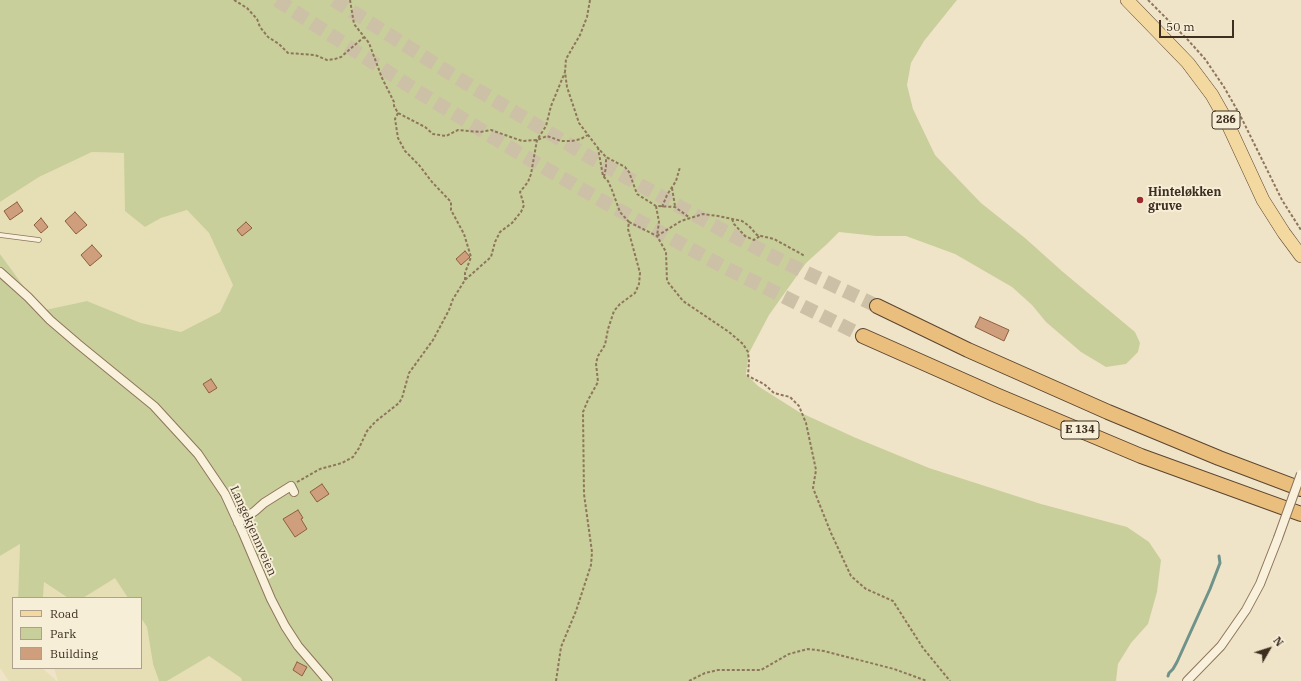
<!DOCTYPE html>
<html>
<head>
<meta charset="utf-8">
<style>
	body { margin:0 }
	#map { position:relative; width:1301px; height:681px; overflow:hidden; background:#f0e4c8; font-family:"IBM Plex Serif",serif }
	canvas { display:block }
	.legend { position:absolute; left:12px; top:597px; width:130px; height:72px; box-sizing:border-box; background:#f7eed8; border:1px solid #ada18e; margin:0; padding:5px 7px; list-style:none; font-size:12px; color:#3d2e20 }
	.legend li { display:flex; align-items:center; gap:8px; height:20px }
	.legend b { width:20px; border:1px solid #ada18e }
	.north { position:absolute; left:1249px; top:629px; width:40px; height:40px; -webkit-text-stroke:3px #f7eed8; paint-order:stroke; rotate:51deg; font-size:11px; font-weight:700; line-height:16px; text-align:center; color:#3d2e20 }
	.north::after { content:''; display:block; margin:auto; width:14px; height:18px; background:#3d2e20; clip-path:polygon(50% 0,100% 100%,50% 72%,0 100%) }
	.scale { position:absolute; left:1159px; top:20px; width:75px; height:18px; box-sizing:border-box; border:2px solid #3d2e20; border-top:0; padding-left:5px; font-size:12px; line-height:14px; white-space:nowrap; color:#3d2e20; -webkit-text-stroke:3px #f7eed8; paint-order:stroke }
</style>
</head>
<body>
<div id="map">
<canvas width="1301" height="681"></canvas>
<ul class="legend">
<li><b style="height:5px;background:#f3d9a0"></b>Road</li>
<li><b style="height:11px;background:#c9cf9b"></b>Park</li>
<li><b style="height:11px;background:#cf9f7d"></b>Building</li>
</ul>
<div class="north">N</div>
<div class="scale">50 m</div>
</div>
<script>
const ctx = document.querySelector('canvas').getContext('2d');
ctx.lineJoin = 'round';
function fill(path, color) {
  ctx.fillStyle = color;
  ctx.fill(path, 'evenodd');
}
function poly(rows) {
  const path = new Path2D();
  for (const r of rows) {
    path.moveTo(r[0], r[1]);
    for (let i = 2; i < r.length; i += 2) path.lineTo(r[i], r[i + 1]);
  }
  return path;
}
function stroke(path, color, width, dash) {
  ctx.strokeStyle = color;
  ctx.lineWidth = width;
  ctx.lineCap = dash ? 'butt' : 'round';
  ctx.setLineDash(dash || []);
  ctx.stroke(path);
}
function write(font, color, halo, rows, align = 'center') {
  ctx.font = font + ' "IBM Plex Serif",serif';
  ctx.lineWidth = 4;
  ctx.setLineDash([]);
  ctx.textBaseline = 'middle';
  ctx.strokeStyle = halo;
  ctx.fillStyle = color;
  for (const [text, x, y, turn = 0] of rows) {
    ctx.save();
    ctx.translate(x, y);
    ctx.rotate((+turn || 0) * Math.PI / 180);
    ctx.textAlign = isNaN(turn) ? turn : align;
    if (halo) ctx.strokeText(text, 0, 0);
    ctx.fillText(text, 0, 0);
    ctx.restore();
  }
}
fill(poly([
	[92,152,125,153,145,227,161,218,187,210,209,233,233,285,220,312,181,332,141,323,87,301,45,310,33,296,27,291,0,254,0,202,39,177],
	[20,544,18,598,13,598,13,668,42,668,57,681,9,681,0,668,0,556],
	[115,577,128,598,83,598],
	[44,582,58,592,68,598,43,598],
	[141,618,147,627,153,664,159,681,58,681,54,668,141,668],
	[209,655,241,678,242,681,167,681]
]), '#e6deb5');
fill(poly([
	[0,0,957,0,924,41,911,63,907,85,913,109,935,155,981,203,1025,238,1063,272,1135,332,1140,343,1138,352,1126,364,1106,367,1081,352,1046,322,1032,305,1012,287,955,254,906,236,876,236,839,232,827,244,806,263,769,315,749,353,746,374,758,386,799,412,856,438,929,468,1041,504,1127,527,1149,542,1161,560,1157,592,1148,624,1131,643,1118,664,1116,681,242,681,241,678,209,656,167,681,159,681,153,664,147,627,141,618,141,598,128,598,115,578,83,598,68,598,44,582,43,598,18,598,20,544,0,556,0,254,27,291,33,296,45,310,87,301,141,323,181,332,220,312,233,285,209,233,187,210,161,218,145,227,125,211,124,153,92,152,39,177,0,202]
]), '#c9cf9b');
stroke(poly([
	[1168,676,1169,673,1173,669,1177,662,1210,589,1220,563,1219,556]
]), '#6f938a', 3);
const building = poly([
	[17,202,23,211,10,220,4,211,17,202],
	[75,212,87,225,76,234,65,221,75,212],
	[41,218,48,227,41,233,34,225,41,218],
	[246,222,252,228,242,236,237,230,246,222],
	[92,245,102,256,90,266,81,255,92,245],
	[465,251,470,257,461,265,456,259,465,251],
	[980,317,1009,330,1004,341,975,327,980,317],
	[211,379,217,388,209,393,203,384,211,379],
	[322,484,329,494,317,502,310,492,322,484],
	[298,510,303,518,301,519,307,529,295,537,283,519,298,510],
	[297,662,307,667,302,676,293,670,297,662]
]);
fill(building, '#cf9f7d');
stroke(building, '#8d5f41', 1);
stroke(poly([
	[277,0,417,91,519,153,604,202,722,266,863,336],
	[334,0,451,74,593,159,724,231,784,262,877,306]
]), '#ccc0a6', 14, [14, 7]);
const service = poly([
	[0,235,39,240]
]);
const minor = poly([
	[0,272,28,297,50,320,78,344,154,406,198,454,225,494,243,533,271,599,285,626,298,646,328,681],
	[238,523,255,511,264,503,291,486,294,492],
	[1187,681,1221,646,1246,610,1260,584,1278,538]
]);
const primary = poly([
	[1127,0,1188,63,1212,95,1225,118,1263,200,1284,233,1301,256]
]);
const trunk = poly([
	[877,306,968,350,1108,412,1219,458,1301,489],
	[863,336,996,395,1141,456,1301,514]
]);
stroke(service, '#8d765c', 5.5);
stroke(minor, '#8d765c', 10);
stroke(primary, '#5b4430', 14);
stroke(trunk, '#5b4430', 16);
stroke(poly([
	[234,0,247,8,257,19,260,27,268,37,279,44,288,53,315,55,327,60,335,59,341,57,364,37],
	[350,0,354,24,369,43,382,78,394,102,394,106,398,113,425,127,433,134,446,136,458,130,480,132,491,130,522,141,537,140,547,136,561,141,572,141,581,139,588,135],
	[590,0,587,17,580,35,566,59,565,72,567,87,579,123,598,148,606,157,625,167,629,172,637,194,656,206,675,207,690,218],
	[1148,0,1188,40,1205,59,1224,87,1240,115,1282,200,1301,230],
	[398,113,395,119,398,138,405,151,419,165,432,182,451,202,451,210,464,234,471,257,465,273,465,280],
	[604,177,606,167,606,157],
	[672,188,675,206],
	[656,206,659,222,657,236],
	[662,207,667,195,676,181,680,167],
	[732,219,734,224,745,236,754,240,760,236],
	[629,222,657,236,666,252,667,281,683,301,729,332,743,344,748,352,749,361,748,376,764,384,774,393,790,397,799,406,806,423,816,470,813,488,831,533,851,576,866,589,893,601,923,648,950,681],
	[657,236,681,221,703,214,718,216,742,221,749,226,757,235,774,239,805,256],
	[297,482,320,469,342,463,353,457,359,448,367,431,375,422,399,403,402,398,409,373,433,340,449,310,453,299,465,280,491,257,495,242,500,232,512,223,521,212,524,205,520,192,528,182,531,174,537,140,546,126,551,106,565,72],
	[556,681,561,647,576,611,591,565,592,552,584,494,583,412,588,400,598,382,596,363,598,356,605,345,608,329,614,311,620,304,635,293,639,284,640,273,628,229,629,222,620,212,612,190,608,181,603,176,598,148],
	[689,681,705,673,718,670,761,670,789,654,808,649,824,651,894,669,927,681]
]), '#8d765c', 2, [3, 2]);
stroke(service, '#faf1dc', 4);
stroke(minor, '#faf1dc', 8);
stroke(primary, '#f3d9a0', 13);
stroke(trunk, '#eabe7c', 14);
const minorBridge = poly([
	[1278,538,1301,474]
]);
stroke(minorBridge, '#8d765c', 10, []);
stroke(minorBridge, '#faf1dc', 8);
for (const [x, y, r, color] of [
	[1140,200,4,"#9e2a2b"]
]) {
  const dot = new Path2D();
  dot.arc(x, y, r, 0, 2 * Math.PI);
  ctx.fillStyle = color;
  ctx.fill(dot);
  stroke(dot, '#f7eed8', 1.5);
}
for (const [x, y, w] of [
	[1226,120,28],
	[1080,430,38]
]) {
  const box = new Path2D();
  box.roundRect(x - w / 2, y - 9, w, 18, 3);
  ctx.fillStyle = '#f7eed8';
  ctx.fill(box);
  stroke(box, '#3d2e20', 1);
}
write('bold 11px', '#3d2e20', null, [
	["286",1226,120],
	["E 134",1080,430]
]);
write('bold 12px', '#3d2e20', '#f7eed8', [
	["Hinteløkken",1148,193],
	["gruve",1148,207]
], 'left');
write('12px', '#3d2e20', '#f7eed8', [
	["Langekjennveien",253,531,66]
]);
</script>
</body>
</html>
